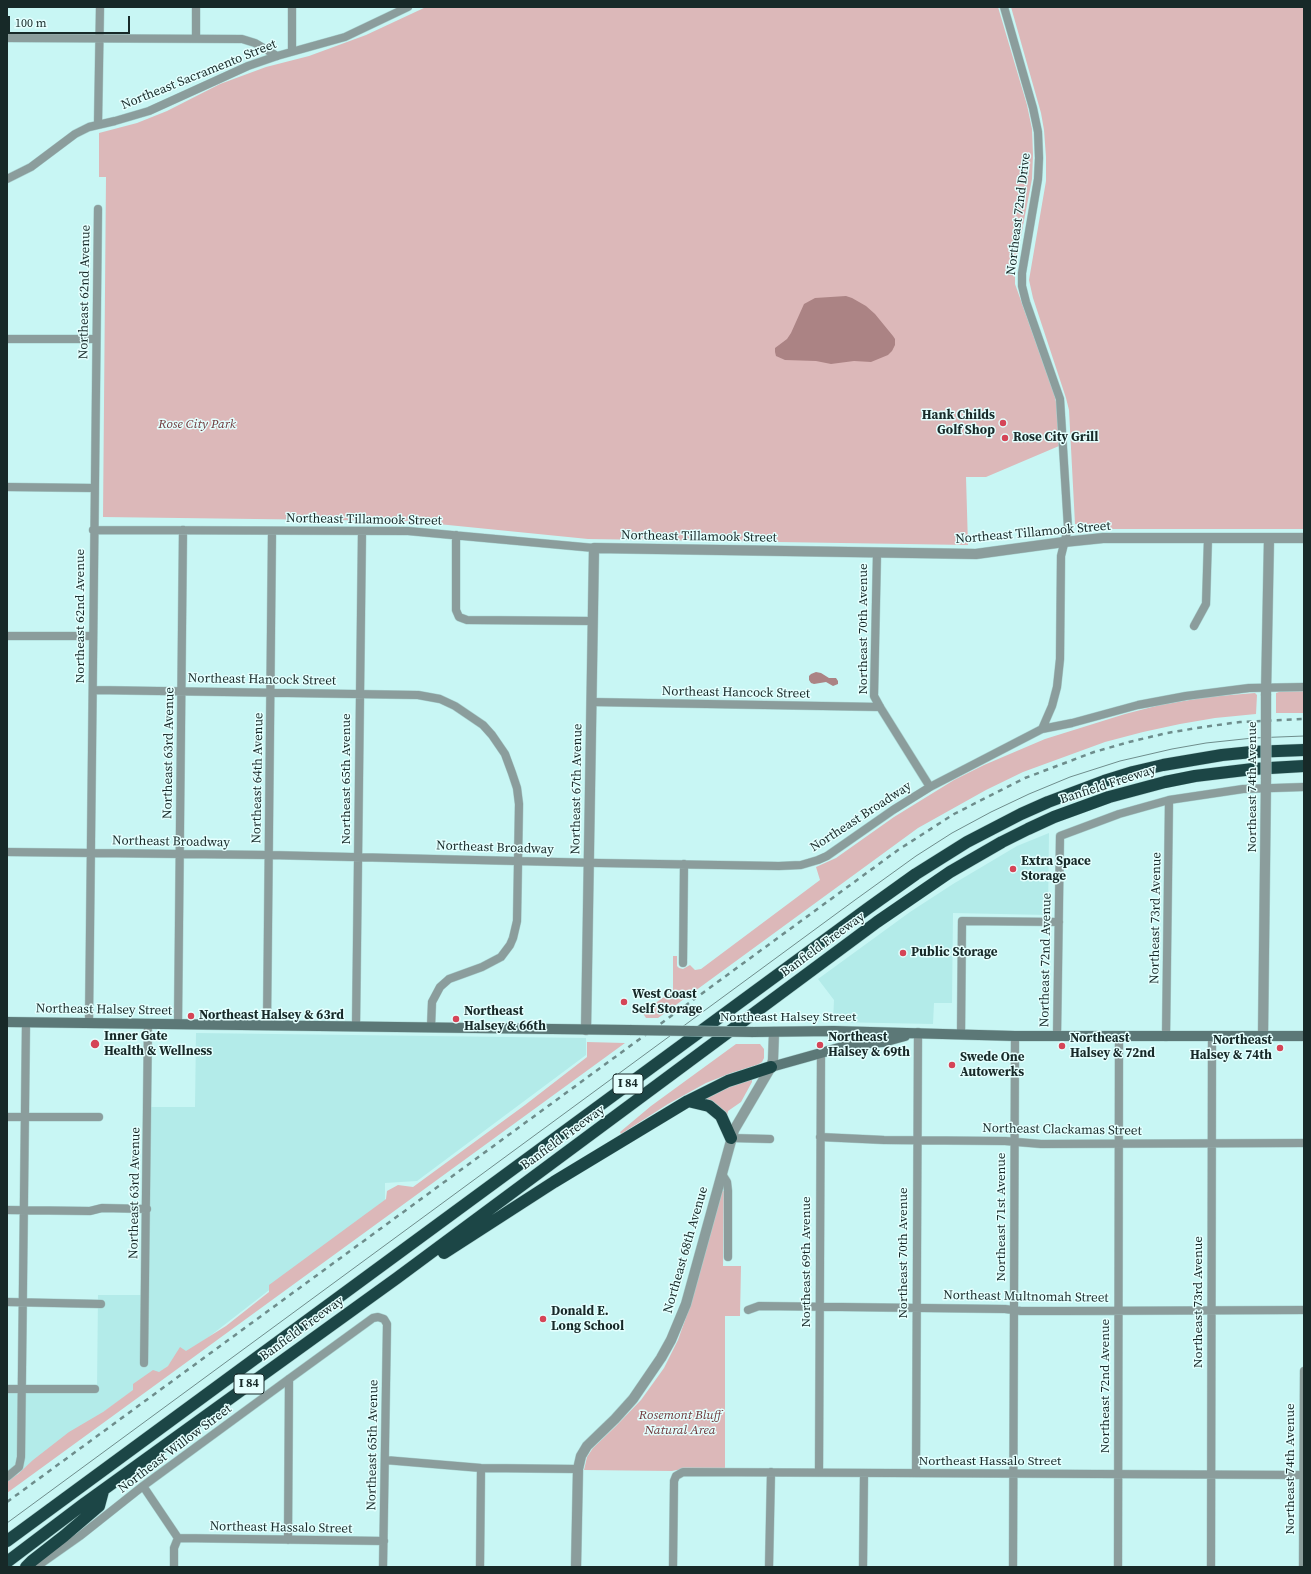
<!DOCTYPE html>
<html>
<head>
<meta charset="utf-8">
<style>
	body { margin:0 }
	#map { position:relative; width:1311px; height:1574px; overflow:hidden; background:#c8f6f4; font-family:"Source Serif 4",serif }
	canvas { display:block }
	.frame { position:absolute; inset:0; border:8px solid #172928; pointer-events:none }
	.scale { position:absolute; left:8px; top:16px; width:122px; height:18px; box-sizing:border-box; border:2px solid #172928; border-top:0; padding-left:5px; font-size:12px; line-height:14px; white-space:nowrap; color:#172928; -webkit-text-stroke:3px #e4fffe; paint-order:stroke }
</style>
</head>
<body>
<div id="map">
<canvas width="1311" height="1574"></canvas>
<div class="frame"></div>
<div class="scale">100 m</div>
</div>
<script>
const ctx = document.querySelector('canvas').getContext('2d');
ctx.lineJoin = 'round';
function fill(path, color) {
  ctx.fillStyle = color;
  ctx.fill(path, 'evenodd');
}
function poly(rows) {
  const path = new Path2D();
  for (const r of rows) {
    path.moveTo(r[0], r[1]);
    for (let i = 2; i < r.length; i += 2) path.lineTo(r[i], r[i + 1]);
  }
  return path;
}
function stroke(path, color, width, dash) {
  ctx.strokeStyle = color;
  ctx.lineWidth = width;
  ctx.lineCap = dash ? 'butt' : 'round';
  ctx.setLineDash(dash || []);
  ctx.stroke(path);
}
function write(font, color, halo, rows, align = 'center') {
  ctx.font = font + ' "Source Serif 4",serif';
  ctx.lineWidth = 3;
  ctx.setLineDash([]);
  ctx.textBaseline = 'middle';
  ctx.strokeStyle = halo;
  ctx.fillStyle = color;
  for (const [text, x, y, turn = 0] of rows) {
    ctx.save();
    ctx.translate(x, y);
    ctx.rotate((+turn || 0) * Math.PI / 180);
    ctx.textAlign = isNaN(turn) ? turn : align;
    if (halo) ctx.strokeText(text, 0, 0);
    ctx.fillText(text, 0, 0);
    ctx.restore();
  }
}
fill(poly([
	[1049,833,1048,915,953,913,952,1003,934,1003,933,1024,833,1022,834,1000,818,979,910,912,953,884,1017,846],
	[196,1033,586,1038,586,1055,417,1181,385,1183,385,1200,210,1336,7,1481,7,1388,97,1388,98,1295,145,1295,146,1107,195,1107]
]), '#b3ebe9');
fill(poly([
	[426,7,998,7,1027,105,1032,129,1033,155,1032,179,1015,267,1015,284,1054,393,1057,406,1059,446,986,477,966,477,968,545,588,539,408,521,103,517,106,177,99,177,99,133,137,123,167,111,220,84,266,67,309,56,366,35],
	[1011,7,1304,7,1304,529,1107,529,1075,524,1069,410,1066,398,1033,298,1029,280,1046,181,1046,157,1044,130,1041,113],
	[1282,691,1304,691,1304,713,1276,713,1276,693],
	[1255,693,1257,695,1256,714,1215,718,1180,724,1143,732,1105,742,1023,772,986,790,918,828,658,1018,646,1018,642,1012,673,991,673,956,677,956,677,966,679,968,683,969,690,965,695,970,701,969,820,880,816,867,836,858,894,817,954,780,984,765,1045,739,1125,714,1160,705,1207,697],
	[587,1042,625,1043,7,1493,7,1481,18,1474,33,1460,69,1432,103,1412,133,1390,133,1384,153,1370,159,1372,168,1366,180,1347,186,1351,226,1326,269,1292,269,1285,386,1199,387,1191,398,1185,413,1187,525,1105,587,1057],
	[736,1044,760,1044,764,1049,764,1058,762,1062,757,1065,731,1073,706,1083,668,1104,621,1134,620,1132,651,1106],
	[752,1079,752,1082,741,1102,728,1111,727,1116,703,1098,715,1092],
	[721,1190,724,1191,723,1266,741,1266,740,1316,725,1316,725,1469,677,1470,672,1471,584,1470,587,1457,593,1448,616,1426,641,1400,664,1368,678,1340,690,1306]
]), '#dcb8b9');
fill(poly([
	[846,296,852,298,866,306,875,314,893,336,895,339,895,345,892,351,888,355,871,362,854,361,831,364,816,361,785,360,776,356,775,352,775,348,787,339,791,333,804,304,815,298],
	[816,672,821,673,829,678,836,678,838,681,838,684,833,686,826,682,814,684,811,683,809,680,809,676,811,674]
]), '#ab8384');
const minor = poly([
	[1004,7,1033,108,1038,132,1039,158,1038,179,1022,273,1022,286,1026,302,1060,399,1068,528,1061,556,1060,659,1057,687,1052,706,1042,729],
	[7,38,242,39,255,43,277,56],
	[196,39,196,7],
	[292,51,292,7],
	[98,124,100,7],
	[7,179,31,167,75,134,89,127,115,121,149,111,248,66,277,56,345,37,408,7],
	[7,339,96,339],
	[7,487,94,488],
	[93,530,408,531,594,548],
	[456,535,456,610,459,617,467,620,592,621],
	[877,553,874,696,880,707,930,787],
	[1194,626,1206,604,1208,538],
	[7,636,93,636],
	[93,690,418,695,440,699,455,706,483,725,492,735,505,754,512,773,517,788,519,804,517,921,513,938,510,945,501,957,482,967,449,979,440,987,432,1002,431,1027],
	[591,702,880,707],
	[7,852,269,855,599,863,779,866,801,865,818,860,827,856,893,810,930,787,1042,729,1072,723,1138,705,1186,696,1249,688,1304,687],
	[683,963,684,864],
	[89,1022,98,209],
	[178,1023,183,530],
	[267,1024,272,531],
	[356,1026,362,531],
	[961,1035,962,921,1059,922],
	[1057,1036,1060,836,1119,814,1169,800,1243,789,1304,787],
	[1166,1037,1169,800],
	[7,1117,99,1117],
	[820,1137,884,1140,1005,1141,1041,1144,1304,1143],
	[731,1138,770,1139],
	[722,1174,727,1182,728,1191,728,1257],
	[7,1210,90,1211,102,1208,147,1209],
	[7,1302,101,1304],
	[748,1310,759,1306,1005,1309,1021,1311,1062,1311,1304,1310],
	[144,1363,148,1023],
	[7,1389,95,1389],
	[385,1460,481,1468,578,1469],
	[819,1472,821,1052],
	[916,1473,918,1032],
	[7,1477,19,1467,21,1457,26,1022],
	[143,1486,178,1538,174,1548,174,1567],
	[178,1538,384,1541],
	[288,1540,289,1379],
	[36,1567,80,1536,143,1486,289,1379,373,1318,378,1317,384,1319,387,1324,383,1567],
	[480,1567,481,1468],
	[673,1567,674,1481,676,1476,683,1472,1304,1475],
	[769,1567,771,1472],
	[863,1567,864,1473],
	[1013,1567,1015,1036],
	[1118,1567,1119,1036],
	[1211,1567,1212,1036],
	[1303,1567,1304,1371]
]);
const tertiary = poly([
	[1266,694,1269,538],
	[586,1030,594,548,976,554,1064,542,1103,538,1304,538],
	[1263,1036,1266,779],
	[576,1567,578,1469,581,1456,587,1446,615,1419,633,1399,661,1358,671,1340,686,1304,734,1130,771,1067,773,1060,774,1032]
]);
const secondary = poly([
	[7,1022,630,1030],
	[753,1032,834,1031,1015,1036,1304,1036],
	[771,1067,853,1044,883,1042,905,1036]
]);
const motorway = poly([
	[688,1101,709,1106,721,1116,731,1138],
	[444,1253,554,1182,688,1101,728,1081,771,1067],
	[7,1541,867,909,916,874,967,842,1021,814,1048,802,1104,781,1133,772,1163,765,1222,755,1252,752,1304,750],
	[7,1562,85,1503,397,1278,877,922,950,872,1002,842,1028,829,1054,817,1109,797,1165,782,1195,776,1253,769,1304,766],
	[26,1567,32,1561,64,1536,99,1506,103,1491]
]);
stroke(minor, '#a8d1cf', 9);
stroke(tertiary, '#a8d1cf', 11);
stroke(secondary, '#a8d1cf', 11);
stroke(motorway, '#a8d1cf', 13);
stroke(minor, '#8b9d9c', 8);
stroke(tertiary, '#8b9d9c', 10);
stroke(secondary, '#5c7877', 10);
stroke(motorway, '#1c4646', 12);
stroke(poly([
	[7,1523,855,900,916,856,952,833,991,812,1029,794,1070,777,1120,761,1172,749,1206,743,1253,738,1304,736]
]), '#6e8d8c', 1);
stroke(poly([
	[7,1502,898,850,954,814,1025,778,1094,752,1129,742,1167,733,1203,727,1240,722,1304,719]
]), '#6e8d8c', 2.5, [5, 5]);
const tertiaryBridge = poly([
	[1266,779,1266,694]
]);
const secondaryBridge = poly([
	[630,1030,753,1032]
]);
stroke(tertiaryBridge, '#a8d1cf', 11, []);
stroke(secondaryBridge, '#a8d1cf', 11, []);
stroke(tertiaryBridge, '#8b9d9c', 10);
stroke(secondaryBridge, '#5c7877', 10);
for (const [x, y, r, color] of [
	[1003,423,4,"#d54557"],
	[1005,438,4,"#d54557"],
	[1013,869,4,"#d54557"],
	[903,953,4,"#d54557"],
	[624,1002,4,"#d54557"],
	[191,1016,4,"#d54557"],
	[456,1019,4,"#d54557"],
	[95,1044,5,"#d54557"],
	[820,1045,4,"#d54557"],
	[1062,1046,4,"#d54557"],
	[1280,1048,4,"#d54557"],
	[952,1065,4,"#d54557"],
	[543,1319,4,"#d54557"]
]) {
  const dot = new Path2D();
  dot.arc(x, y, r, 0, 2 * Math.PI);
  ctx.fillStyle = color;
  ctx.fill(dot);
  stroke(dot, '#e4fffe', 1.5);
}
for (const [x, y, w] of [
	[628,1084,30],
	[249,1384,30]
]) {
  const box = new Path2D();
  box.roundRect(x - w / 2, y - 10, w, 20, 3);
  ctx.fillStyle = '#e4fffe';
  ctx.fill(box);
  stroke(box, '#172928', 1);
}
write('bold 12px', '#172928', null, [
	["I 84",628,1084],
	["I 84",249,1384]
]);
write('13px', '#172928', '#e4fffe', [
	["Northeast Sacramento Street",199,75,-22],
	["Northeast 72nd Drive",1019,214,-83],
	["Northeast 62nd Avenue",85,292,-89],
	["Northeast Tillamook Street",364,520,1],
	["Northeast Tillamook Street",1033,533,-5],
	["Northeast Tillamook Street",699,537,1],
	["Northeast 62nd Avenue",81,616,-90],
	["Northeast 70th Avenue",864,629,-90],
	["Northeast Hancock Street",262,680,1],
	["Northeast Hancock Street",736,693,1],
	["Northeast 63rd Avenue",169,753,-89],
	["Northeast 64th Avenue",258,778,-89],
	["Northeast 65th Avenue",347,779,-90],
	["Banfield Freeway",1108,785,-18],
	["Northeast 74th Avenue",1253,787,-90],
	["Northeast 67th Avenue",577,789,-89],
	["Northeast Broadway",861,817,-33],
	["Northeast Broadway",171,842,1],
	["Northeast Broadway",495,848,2],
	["Northeast 73rd Avenue",1156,918,-89],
	["Banfield Freeway",823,945,-36],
	["Northeast 72nd Avenue",1046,960,-89],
	["Northeast Halsey Street",104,1010,1],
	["Northeast Halsey Street",788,1018],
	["Northeast Clackamas Street",1062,1130,1],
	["Banfield Freeway",563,1138,-36],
	["Northeast 63rd Avenue",135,1193,-89],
	["Northeast 71st Avenue",1002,1217,-90],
	["Northeast 68th Avenue",686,1250,-74],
	["Northeast 70th Avenue",904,1253,-90],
	["Northeast 69th Avenue",807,1262,-90],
	["Northeast Multnomah Street",1026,1297,1],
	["Northeast 73rd Avenue",1199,1302,-90],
	["Banfield Freeway",302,1329,-36],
	["Northeast 72nd Avenue",1106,1386,-90],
	["Northeast 65th Avenue",373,1445,-89],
	["Northeast Willow Street",175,1449,-37],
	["Northeast Hassalo Street",990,1462],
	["Northeast 74th Avenue",1291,1469,-90],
	["Northeast Hassalo Street",281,1528,1]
]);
write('bold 13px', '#172928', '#e4fffe', [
	["Hank Childs",995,416,"right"],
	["Golf Shop",995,431,"right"],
	["Rose City Grill",1013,438],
	["Extra Space",1021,862],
	["Storage",1021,877],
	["Public Storage",911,953],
	["West Coast",632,995],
	["Self Storage",632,1010],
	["Northeast",464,1012],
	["Halsey & 66th",464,1027],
	["Northeast Halsey & 63rd",199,1016],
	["Inner Gate",104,1037],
	["Health & Wellness",104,1052],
	["Northeast",828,1038],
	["Halsey & 69th",828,1053],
	["Northeast",1070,1039],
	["Halsey & 72nd",1070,1054],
	["Northeast",1272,1041,"right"],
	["Halsey & 74th",1272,1056,"right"],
	["Swede One",960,1058],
	["Autowerks",960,1073],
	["Donald E.",551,1312],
	["Long School",551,1327]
], 'left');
write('italic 13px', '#6e373a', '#e4fffe', [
	["Rose City Park",197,425],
	["Rosemont Bluff",680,1416],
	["Natural Area",680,1431]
]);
</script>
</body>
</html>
